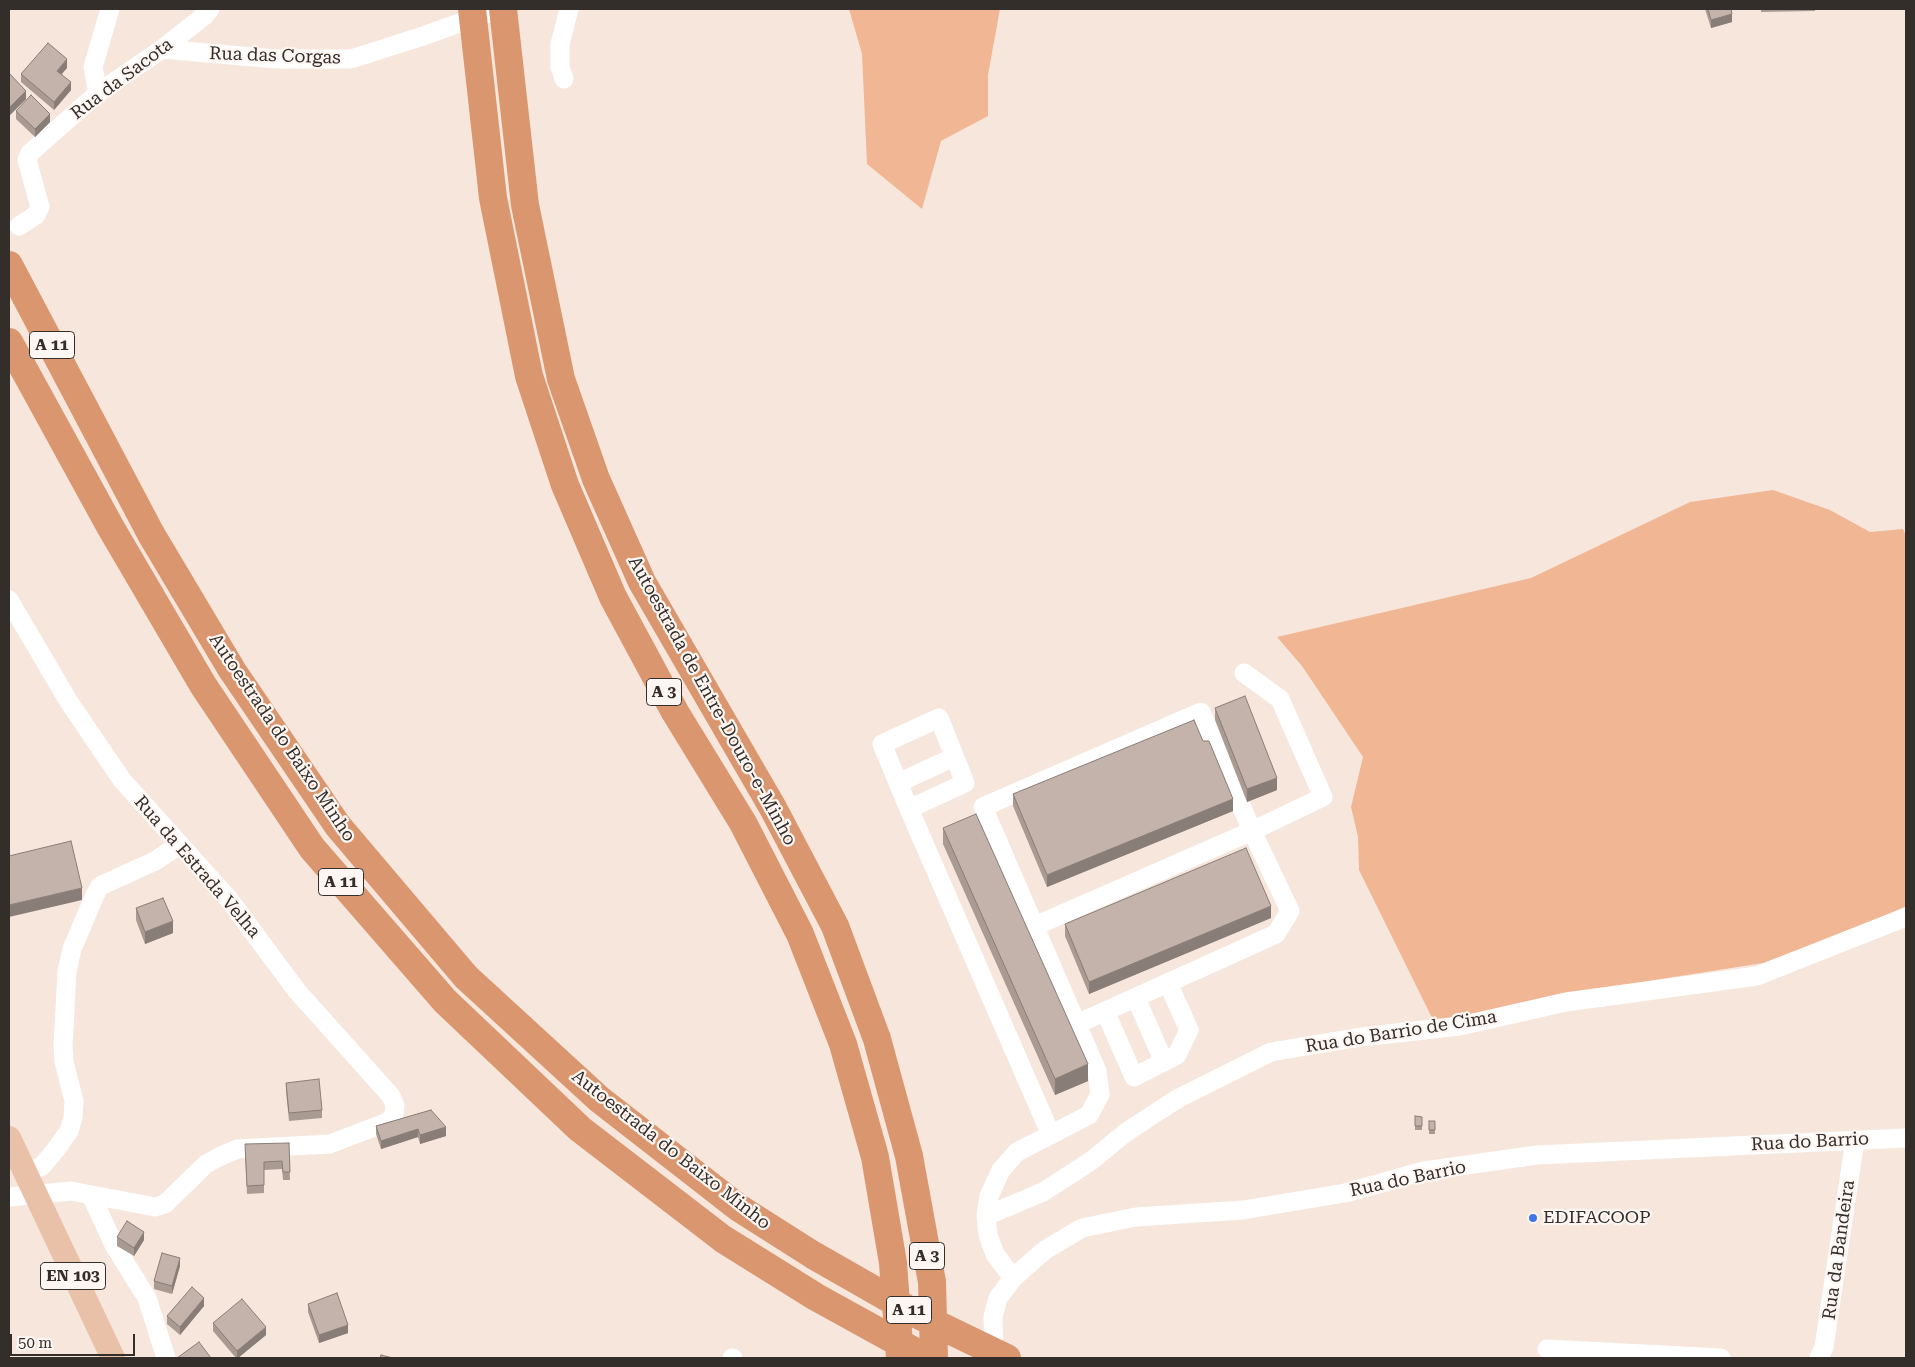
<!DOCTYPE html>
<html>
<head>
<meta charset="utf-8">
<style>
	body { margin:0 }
	#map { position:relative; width:1915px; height:1367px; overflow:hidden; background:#f7e6dc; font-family:"Roboto Serif",serif }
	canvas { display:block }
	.frame { position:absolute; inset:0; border:10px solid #342e2a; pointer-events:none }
	.scale { position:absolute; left:10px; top:1334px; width:125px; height:22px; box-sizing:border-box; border:2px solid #342e2a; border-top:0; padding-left:6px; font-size:15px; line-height:18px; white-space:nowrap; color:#342e2a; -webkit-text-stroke:4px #fdf6f2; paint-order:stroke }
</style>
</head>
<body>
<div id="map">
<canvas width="1915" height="1367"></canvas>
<div class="frame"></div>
<div class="scale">50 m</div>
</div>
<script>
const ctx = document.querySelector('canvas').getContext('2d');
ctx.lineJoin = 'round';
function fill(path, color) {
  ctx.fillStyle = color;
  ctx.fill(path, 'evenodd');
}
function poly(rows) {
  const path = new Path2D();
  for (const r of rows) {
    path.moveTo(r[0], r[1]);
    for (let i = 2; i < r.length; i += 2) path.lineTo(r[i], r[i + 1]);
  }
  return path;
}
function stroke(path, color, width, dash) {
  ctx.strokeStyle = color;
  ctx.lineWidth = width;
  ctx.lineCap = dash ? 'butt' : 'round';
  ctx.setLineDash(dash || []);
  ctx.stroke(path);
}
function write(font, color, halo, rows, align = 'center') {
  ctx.font = font + ' "Roboto Serif",serif';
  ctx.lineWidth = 4.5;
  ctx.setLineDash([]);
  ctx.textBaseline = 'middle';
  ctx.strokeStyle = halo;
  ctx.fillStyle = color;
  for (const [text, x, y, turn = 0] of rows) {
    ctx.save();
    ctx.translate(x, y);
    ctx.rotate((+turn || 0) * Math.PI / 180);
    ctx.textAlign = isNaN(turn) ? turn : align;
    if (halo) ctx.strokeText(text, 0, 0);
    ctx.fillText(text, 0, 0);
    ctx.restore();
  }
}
fill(poly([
	[849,9,1000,9,988,75,988,116,941,141,922,209,867,164,862,54],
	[1773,490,1830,510,1870,532,1903,529,1906,536,1906,906,1883,918,1763,963,1553,996,1436,1026,1359,870,1358,837,1351,807,1363,757,1302,666,1277,637,1531,578,1690,502]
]), '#f1b795');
stroke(poly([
	[162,49,276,59,351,59,420,37,499,9],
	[564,79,560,67,560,44,569,9],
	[98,93,93,67,110,9],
	[19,226,36,215,40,207,27,160,30,153,98,93,162,49,204,16,210,9],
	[9,600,69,702,122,780,228,898,297,991,391,1096,395,1105,394,1114,390,1121,330,1144,237,1149,219,1157,206,1164,165,1204,155,1207,71,1191,9,1197],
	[898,783,954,757],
	[909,809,965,783,939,718,882,744,909,809,1051,1135],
	[1035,926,1252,831,1290,911,1276,934,1077,1024],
	[1136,998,1164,1062],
	[1105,1011,1134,1077,1177,1055,1189,1030,1168,983],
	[24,1174,42,1166,57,1148,69,1131,73,1118,74,1101,64,1062,63,1046,67,971,72,949,95,895,100,886,155,861,179,845],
	[91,1195,114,1245,147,1298,166,1358],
	[986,1216,1043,1192,1091,1161,1125,1133,1177,1099,1271,1052,1361,1037,1460,1026,1566,1002,1757,976,1906,917],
	[1013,1278,995,1254,988,1235,986,1216,989,1196,1001,1170,1017,1152,1089,1115,1100,1094,1097,1071,983,807,1201,712,1252,831,1323,797,1280,699,1244,673],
	[1547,1349,1721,1358],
	[732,1358,733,1358],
	[994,1358,993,1317,998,1298,1013,1278,1045,1250,1082,1228,1136,1217,1243,1210,1345,1193,1424,1171,1537,1155,1906,1138],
	[1819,1358,1824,1347,1855,1140]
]), '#fff', 19);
stroke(poly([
	[9,1138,113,1358]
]), '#e9c1a9', 24);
stroke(poly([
	[472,9,493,198,529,376,565,485,613,597,675,712,743,823,800,934,843,1044,875,1157,893,1263,900,1358],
	[503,9,525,205,561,379,596,479,642,582,773,808,835,926,877,1039,909,1156,932,1282,934,1358],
	[9,265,151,534,232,670,338,826,466,977,599,1099,739,1208,813,1255,918,1315,1007,1358],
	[9,342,111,528,203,685,312,848,445,1001,580,1129,723,1239,816,1297,912,1350]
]), '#da976f', 28);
fill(poly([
	[1705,9,1731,9,1732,22,1711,28],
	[1761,9,1815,9,1815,11,1761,12],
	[67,68,62,74,71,90,54,110,21,82,21,74],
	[9,73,26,99,10,115,9,113],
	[16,111,50,122,35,137,16,119],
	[1215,708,1277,790,1247,802,1215,720],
	[1203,741,1233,811,1047,887,1013,806,1013,794],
	[943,828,1088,1081,1055,1095,943,844],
	[136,908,173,933,145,944,136,920],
	[1271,918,1089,994,1065,936,1065,924],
	[286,1083,322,1110,322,1118,289,1121,286,1091],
	[431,1110,446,1136,420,1144,418,1137,381,1149,376,1134,376,1126],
	[1415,1116,1422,1117,1422,1130,1415,1130],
	[1429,1121,1435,1121,1435,1134,1429,1134],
	[289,1143,290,1180,283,1180,282,1169,264,1170,264,1193,247,1194,245,1152],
	[117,1237,144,1240,134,1256,117,1246],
	[180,1266,172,1294,154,1289,154,1281],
	[308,1304,348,1333,319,1343,308,1312],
	[204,1306,180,1335,167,1324,167,1316],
	[213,1323,266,1335,238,1358,236,1358,213,1331]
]), '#a99a92');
fill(poly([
	[1732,14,1732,22,1711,28,1711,20],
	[67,59,67,68,57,79,57,71],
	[71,82,71,90,54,110,54,102],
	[26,91,26,99,10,115,10,107],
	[50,114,50,122,35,137,35,129],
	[1277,778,1277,790,1247,802,1247,789],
	[1233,799,1233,811,1047,887,1047,875],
	[82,888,82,900,9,917,9,905],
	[1271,906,1271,918,1089,994,1089,982],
	[173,921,173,933,145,944,145,932],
	[1088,1064,1088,1081,1055,1095,1055,1079],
	[446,1127,446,1136,420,1144,420,1135],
	[418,1129,418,1137,381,1149,381,1141],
	[144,1232,144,1240,134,1256,134,1248],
	[180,1258,180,1266,172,1294,172,1286],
	[204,1298,204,1306,180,1335,180,1327],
	[348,1325,348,1333,319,1343,319,1335],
	[266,1327,266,1335,238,1358,237,1358,237,1351]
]), '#897d77');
const building = poly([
	[1708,9,1731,9,1732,14,1711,20,1708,9],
	[48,43,67,59,57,71,71,82,54,102,21,74,48,43],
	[9,73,26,91,10,107,9,105,9,73],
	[31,95,50,114,35,129,16,111,31,95],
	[1245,696,1277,778,1247,789,1215,708,1245,696],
	[1194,720,1203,741,1209,741,1233,799,1047,875,1013,794,1194,720],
	[976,814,1088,1064,1055,1079,943,828,976,814],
	[71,841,82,888,9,905,9,856,71,841],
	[1246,848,1271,906,1089,982,1065,924,1246,848],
	[163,898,173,921,145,932,136,908,163,898],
	[319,1079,322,1110,289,1113,286,1083,319,1079],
	[431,1110,446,1127,420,1135,418,1129,381,1141,376,1126,431,1110],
	[1415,1116,1422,1117,1422,1126,1415,1126,1415,1116],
	[1429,1121,1435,1121,1435,1130,1429,1130,1429,1121],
	[289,1143,290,1172,283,1172,282,1161,264,1162,264,1185,247,1186,245,1144,289,1143],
	[127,1221,144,1232,134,1248,117,1237,127,1221],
	[162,1253,180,1258,172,1286,154,1281,162,1253],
	[192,1287,204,1298,180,1327,167,1316,192,1287],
	[337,1293,348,1325,319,1335,308,1304,337,1293],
	[242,1299,266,1327,237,1351,213,1323,242,1299],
	[199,1342,211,1358,177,1358,199,1342],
	[381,1355,393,1358,380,1358,381,1355]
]);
fill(building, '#c4b3aa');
stroke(building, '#897d77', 1);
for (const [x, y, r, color] of [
	[1533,1218,5,"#3e78e8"]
]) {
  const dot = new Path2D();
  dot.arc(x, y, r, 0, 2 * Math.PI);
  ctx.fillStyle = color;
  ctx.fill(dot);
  stroke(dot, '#fdf6f2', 2);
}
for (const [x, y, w] of [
	[52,345,45],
	[664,692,35],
	[341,882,45],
	[927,1256,35],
	[73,1276,65],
	[909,1310,45]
]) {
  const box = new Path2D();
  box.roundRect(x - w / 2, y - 13.5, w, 27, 4);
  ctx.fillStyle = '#fdf6f2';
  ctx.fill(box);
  stroke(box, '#342e2a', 1);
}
write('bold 16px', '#342e2a', null, [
	["A 11",52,345],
	["A 3",664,692],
	["A 11",341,882],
	["A 3",927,1256],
	["EN 103",73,1276],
	["A 11",909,1310]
]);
write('18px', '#342e2a', '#fdf6f2', [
	["Rua das Corgas",275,56,2],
	["Rua da Sacota",122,79,-37],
	["Autoestrada de Entre-Douro-e-Minho",712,701,61],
	["Autoestrada do Baixo Minho",282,738,56],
	["Rua da Estrada Velha",197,867,49],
	["Rua do Barrio de Cima",1401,1032,-9],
	["Rua do Barrio",1810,1142,-3],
	["Autoestrada do Baixo Minho",671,1150,38],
	["Rua do Barrio",1408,1179,-12],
	["Rua da Bandeira",1839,1250,-82]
]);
write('18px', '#342e2a', '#fdf6f2', [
	["EDIFACOOP",1543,1218]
], 'left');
</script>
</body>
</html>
